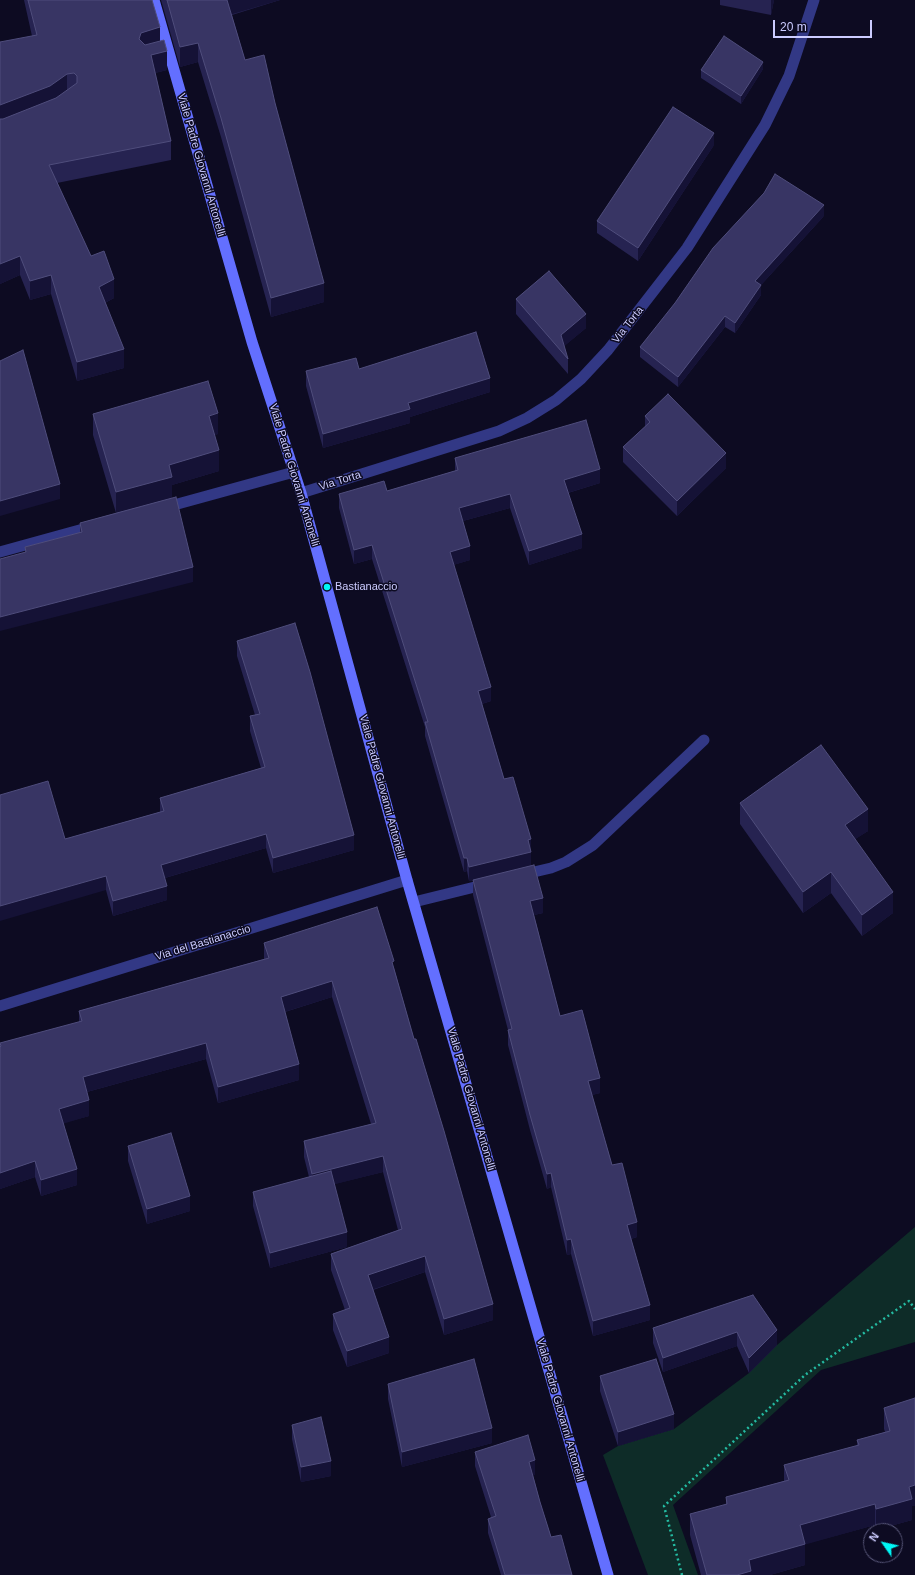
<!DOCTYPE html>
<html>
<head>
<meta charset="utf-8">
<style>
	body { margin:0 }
	#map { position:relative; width:915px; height:1575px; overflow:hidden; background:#0d0b22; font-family:Arial,sans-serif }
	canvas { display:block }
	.north { position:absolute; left:863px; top:1523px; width:40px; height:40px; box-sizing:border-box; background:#0d0b22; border:1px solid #59587a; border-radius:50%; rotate:304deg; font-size:11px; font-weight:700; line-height:16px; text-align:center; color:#ccf }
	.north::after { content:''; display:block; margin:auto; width:14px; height:18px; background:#00f7f6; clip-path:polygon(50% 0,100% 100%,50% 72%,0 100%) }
	.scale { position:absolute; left:773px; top:20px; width:99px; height:18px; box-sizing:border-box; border:2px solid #ccf; border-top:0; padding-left:5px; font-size:12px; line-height:14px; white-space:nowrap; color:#ccf; -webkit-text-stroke:3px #0d0b22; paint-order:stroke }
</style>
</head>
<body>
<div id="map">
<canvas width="915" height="1575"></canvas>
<div class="north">N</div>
<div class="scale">20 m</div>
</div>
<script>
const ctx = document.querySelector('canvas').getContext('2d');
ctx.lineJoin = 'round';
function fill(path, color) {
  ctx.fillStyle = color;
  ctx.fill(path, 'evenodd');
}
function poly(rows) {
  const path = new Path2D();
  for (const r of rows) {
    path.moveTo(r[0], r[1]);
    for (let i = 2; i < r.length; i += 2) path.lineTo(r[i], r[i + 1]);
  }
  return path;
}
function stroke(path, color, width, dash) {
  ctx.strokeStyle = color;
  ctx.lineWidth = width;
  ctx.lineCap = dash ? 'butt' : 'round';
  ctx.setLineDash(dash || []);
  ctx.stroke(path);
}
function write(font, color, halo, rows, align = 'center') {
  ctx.font = font + ' Arial,sans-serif';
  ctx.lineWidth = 3;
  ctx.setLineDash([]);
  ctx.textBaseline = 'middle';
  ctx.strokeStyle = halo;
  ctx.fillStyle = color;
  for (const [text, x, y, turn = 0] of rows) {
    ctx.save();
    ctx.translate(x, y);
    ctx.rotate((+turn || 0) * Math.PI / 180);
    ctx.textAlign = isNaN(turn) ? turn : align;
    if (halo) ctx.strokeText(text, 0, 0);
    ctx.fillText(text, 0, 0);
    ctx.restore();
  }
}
fill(poly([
	[915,1227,915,1342,821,1370,673,1505,698,1575,648,1575,603,1455,618,1446,674,1429,749,1373,777,1345]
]), '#0e2c28');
stroke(poly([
	[682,1575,664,1506,805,1375,909,1301,915,1309]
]), '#24bba2', 2.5, [2, 3]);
stroke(poly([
	[301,493,499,431,527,418,556,400,581,379,608,350,687,248,765,125,789,76,814,0],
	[163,508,294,472],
	[0,552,94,526],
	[521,875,551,868,566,862,593,845,704,740],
	[414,902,487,884],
	[0,1006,407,880]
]), '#323885', 11);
stroke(poly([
	[154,0,252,342,301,493,407,880,608,1575]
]), '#636fff', 11);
fill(poly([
	[24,0,152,0,160,41,167,70,155,73,171,141,171,160,57,183,91,256,114,298,105,303,124,368,77,381,51,294,30,300,20,275,0,284,32,36],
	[161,0,280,0,232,15,245,60,275,103,324,302,271,317,221,137,198,62,180,67],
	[720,0,774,0,771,15,720,5],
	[763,69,741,104,701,78,701,70],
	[714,145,638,261,597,233,597,221],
	[824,216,761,285,761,295,735,333,725,327,678,387,640,357,640,347],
	[516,299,586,328,564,346,568,359,568,374,516,314],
	[359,369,490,392,410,417,410,423,323,448,306,386,306,371],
	[93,414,218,434,214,435,219,471,172,485,172,498,193,582,25,552,25,547,80,533,80,523,116,513,93,435],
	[645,416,726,468,677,516,623,462,623,447,645,427],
	[455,458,600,483,568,493,582,548,529,565,510,508,463,521,470,560,453,565,491,701,482,704,504,779,531,839,531,866,543,913,534,915,560,1016,600,1093,592,1095,612,1165,637,1237,631,1239,650,1320,593,1336,571,1254,567,1255,551,1187,547,1189,530,1130,508,1045,508,1030,473,895,473,880,469,881,467,871,464,872,425,736,425,727,372,559,354,564,339,508,339,494,387,491,455,471],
	[237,641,354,850,273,873,266,848,165,878,167,900,113,916,106,890,65,839,160,812,160,798,261,768,250,731,250,716,255,715,237,656],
	[740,803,868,831,855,839,893,913,862,936,831,893,803,913,740,824],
	[264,943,394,968,493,1320,444,1335,425,1272,373,1290,389,1353,347,1367,333,1330,333,1314,345,1310,331,1270,331,1254,398,1230,383,1172,334,1184,347,1247,270,1268,253,1206,253,1192,309,1177,304,1157,304,1141,371,1124,332,997,285,1012,299,1080,218,1103,206,1059,87,1092,89,1116,63,1123,77,1185,41,1196,35,1177,0,1189,0,1043,79,1022,79,1011,264,959],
	[128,1146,190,1211,147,1224,128,1161],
	[753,1295,777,1345,749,1373,737,1346,663,1372,653,1343,653,1328],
	[600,1376,674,1429,618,1446,600,1391],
	[388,1384,492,1443,402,1467,388,1399],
	[884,1408,912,1506,912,1520,876,1530,875,1525,805,1544,805,1565,770,1575,701,1575,690,1535,690,1514,726,1505,726,1497,784,1481,784,1465,857,1446,857,1440,885,1432,884,1429],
	[292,1425,331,1476,301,1482,292,1439],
	[475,1452,535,1475,533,1475,540,1502,551,1537,572,1575,501,1575,488,1533,488,1519,491,1517,475,1466]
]), '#262351');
fill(poly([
	[226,0,280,0,226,16],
	[771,0,774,0,771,15],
	[160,27,160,46,139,58,139,39,141,33],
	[198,43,198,62,180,67,180,47],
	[167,51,167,70,151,74,151,55],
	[763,62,763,69,741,104,741,96],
	[67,74,67,93,0,124,0,105],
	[714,133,714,145,638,261,638,248],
	[824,205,824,216,761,285,761,295,735,333,735,323,755,281],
	[20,256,20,275,0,284,0,264],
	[51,275,51,294,30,300,30,281],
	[114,279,114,298,99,306,99,287],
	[324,283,324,302,271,317,271,298],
	[586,314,586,328,561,349,561,335],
	[725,316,725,327,678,387,678,377],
	[124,349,124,368,77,381,77,362],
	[490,378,490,392,410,417,410,423,323,448,323,434,408,403],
	[218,413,218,434,209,437,209,416],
	[219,450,219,471,172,485,172,498,116,513,116,492,169,465],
	[726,453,726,468,677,516,677,501],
	[600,469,600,483,564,494,564,480],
	[60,484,60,499,0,516,0,501],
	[510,494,510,508,459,522,459,508],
	[582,534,582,548,529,565,529,551],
	[372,545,372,559,354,564,354,550],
	[470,546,470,560,450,566,450,552],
	[193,567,193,582,0,631,0,617],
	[491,687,491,701,478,705,478,691],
	[868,809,868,831,845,846,845,825],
	[266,834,266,848,161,879,161,865],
	[354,835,354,850,273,873,273,858],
	[531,839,531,866,469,881,469,867],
	[464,858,467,858,467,871,464,872],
	[831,872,831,893,803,913,803,892],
	[106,876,106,890,0,921,0,906],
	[167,886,167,900,113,916,113,901],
	[893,892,893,913,862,936,862,915],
	[543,898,543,913,530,916,530,901],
	[332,981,332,997,281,1013,281,997],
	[206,1043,206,1059,83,1093,83,1077],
	[299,1064,299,1080,218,1103,218,1087],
	[600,1078,600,1093,588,1096,588,1081],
	[89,1100,89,1116,59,1125,59,1109],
	[383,1156,383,1172,312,1190,312,1174],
	[35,1161,35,1177,0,1189,0,1173],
	[77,1169,77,1185,41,1196,41,1180],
	[551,1173,551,1187,547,1189,547,1174],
	[190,1196,190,1211,147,1224,147,1209],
	[637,1222,637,1237,627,1240,627,1225],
	[347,1232,347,1247,270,1268,270,1253],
	[571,1239,571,1254,567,1255,567,1240],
	[425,1256,425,1272,368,1291,368,1275],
	[493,1304,493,1320,444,1335,444,1319],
	[650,1305,650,1320,593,1336,593,1321],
	[777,1330,777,1345,749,1373,749,1358],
	[737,1332,737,1346,663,1372,663,1358],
	[389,1337,389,1353,347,1367,347,1351],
	[674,1414,674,1429,618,1446,618,1432],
	[492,1428,492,1443,402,1467,402,1452],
	[535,1460,535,1475,529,1477,529,1462],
	[331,1461,331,1476,301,1482,301,1467],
	[915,1485,915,1506,912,1506,912,1520,876,1530,876,1509,909,1487],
	[875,1504,875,1525,800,1546,800,1525],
	[805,1544,805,1565,770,1575,737,1575,749,1560]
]), '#151236');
const building = poly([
	[28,0,152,0,160,27,141,33,139,39,145,45,164,40,167,51,151,55,171,141,49,165,91,256,104,251,114,279,99,287,124,349,77,362,51,275,30,281,20,256,0,264,0,119,3,119,56,98,77,83,77,76,74,73,67,74,50,86,0,105,0,42,37,35,28,0],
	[167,0,227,0,245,60,264,55,275,103,324,283,271,298,221,118,198,43,180,47,167,0],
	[724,36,763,62,741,96,701,70,724,36],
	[673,107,714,133,638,248,597,221,673,107],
	[775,174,824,205,755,281,761,285,735,323,725,316,678,377,640,347,675,303,713,248,764,193,775,174],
	[549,271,586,314,561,335,568,359,516,299,549,271],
	[476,332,490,378,408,403,410,409,323,434,306,371,356,358,359,369,476,332],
	[23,350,60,484,0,501,0,361,23,350],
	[208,381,218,413,209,416,219,450,169,465,172,477,116,492,93,414,208,381],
	[668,394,726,453,677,501,623,447,650,422,645,416,668,394],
	[586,420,600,469,564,480,582,534,529,551,510,494,459,508,470,546,450,552,491,687,478,691,504,779,513,777,531,839,528,840,531,852,469,867,467,858,464,858,425,722,428,722,372,545,354,550,339,494,384,481,387,491,458,470,455,458,586,420],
	[176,497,193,567,0,617,0,559,26,552,25,547,82,532,80,523,176,497],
	[295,623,310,672,354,835,273,858,266,834,161,865,167,886,113,901,106,876,0,906,0,795,48,781,65,839,164,811,160,798,265,767,250,716,260,714,237,641,295,623],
	[821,745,868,809,845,825,893,892,862,915,831,872,803,892,740,803,821,745],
	[534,865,543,898,530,901,560,1016,582,1010,600,1078,588,1081,612,1165,622,1163,637,1222,627,1225,650,1305,593,1321,571,1239,567,1240,551,1173,547,1174,530,1115,508,1030,512,1029,473,880,534,865],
	[377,907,394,961,392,962,414,1039,416,1039,444,1131,493,1304,444,1319,425,1256,368,1275,389,1337,347,1351,333,1314,350,1308,331,1254,402,1229,383,1156,312,1174,304,1141,376,1123,332,981,281,997,299,1064,218,1087,206,1043,83,1077,89,1100,59,1109,77,1169,41,1180,35,1161,0,1173,0,1047,1,1046,0,1043,82,1021,79,1011,269,958,264,943,377,907],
	[171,1133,190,1196,147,1209,128,1146,171,1133],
	[331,1171,347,1232,270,1253,253,1192,331,1171],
	[753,1295,777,1330,749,1358,737,1332,663,1358,653,1328,753,1295],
	[474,1359,492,1428,402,1452,388,1384,474,1359],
	[656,1359,674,1414,618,1432,600,1376,656,1359],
	[915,1398,915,1485,909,1487,912,1499,876,1509,875,1504,800,1525,805,1544,749,1560,751,1571,737,1575,707,1575,690,1514,727,1504,726,1497,789,1480,784,1465,859,1445,857,1440,890,1431,884,1408,915,1398],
	[321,1417,331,1461,301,1467,292,1425,321,1417],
	[528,1435,535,1460,529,1462,540,1502,551,1537,561,1535,572,1575,505,1575,488,1519,496,1516,475,1452,528,1435]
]);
fill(building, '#383564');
stroke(building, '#4f4d7c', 1);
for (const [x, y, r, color] of [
	[327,587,4,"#00f7f6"]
]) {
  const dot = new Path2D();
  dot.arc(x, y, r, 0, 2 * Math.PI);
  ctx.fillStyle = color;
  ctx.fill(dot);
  stroke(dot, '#0d0b22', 1.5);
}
write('11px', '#ccf', '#0d0b22', [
	["Viale Padre Giovanni Antonelli",201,165,74],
	["Via Torta",628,325,-52],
	["Viale Padre Giovanni Antonelli",294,475,73],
	["Via Torta",340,481,-17],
	["Viale Padre Giovanni Antonelli",382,787,75],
	["Via del Bastianaccio",203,943,-17],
	["Viale Padre Giovanni Antonelli",471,1099,74],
	["Viale Padre Giovanni Antonelli",560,1410,74]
]);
write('11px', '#ccf', '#0d0b22', [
	["Bastianaccio",335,587]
], 'left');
</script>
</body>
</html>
